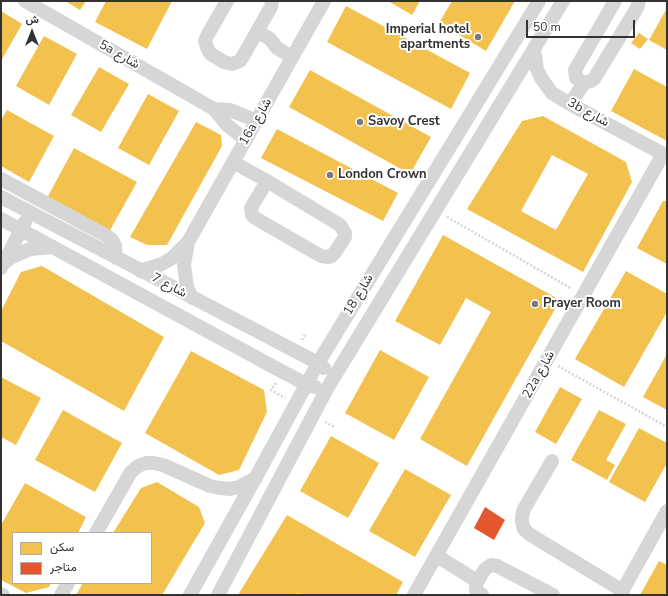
<!DOCTYPE html>
<html>
<head>
<meta charset="utf-8">
<style>
	body { margin:0 }
	#map { position:relative; width:668px; height:596px; overflow:hidden; background:#fff; font-family:"Nunito Sans",Vazirmatn,sans-serif }
	canvas { display:block }
	.frame { position:absolute; inset:0; border:2px solid #323232; pointer-events:none }
	.legend { position:absolute; left:12px; top:532px; width:140px; height:52px; box-sizing:border-box; background:#fff; border:1px solid #adadad; margin:0; padding:5px 7px; list-style:none; font-size:12px; color:#323232 }
	.legend li { display:flex; align-items:center; gap:8px; height:20px }
	.legend b { width:20px; border:1px solid #adadad }
	.north { position:absolute; left:12px; top:12px; width:40px; height:40px; -webkit-text-stroke:3px #fff; paint-order:stroke; rotate:0deg; font-size:11px; font-weight:700; line-height:16px; text-align:center; color:#323232 }
	.north::after { content:''; display:block; margin:auto; width:14px; height:18px; background:#323232; clip-path:polygon(50% 0,100% 100%,50% 72%,0 100%) }
	.scale { position:absolute; left:526px; top:20px; width:109px; height:18px; box-sizing:border-box; border:2px solid #323232; border-top:0; padding-left:5px; font-size:12px; line-height:14px; white-space:nowrap; color:#323232; -webkit-text-stroke:3px #fff; paint-order:stroke }
</style>
</head>
<body>
<div id="map">
<canvas width="668" height="596"></canvas>
<div class="frame"></div>
<ul class="legend">
<li><b style="height:11px;background:#f2c14e"></b>سكن</li>
<li><b style="height:11px;background:#e4572e"></b>متاجر</li>
</ul>
<div class="north">ش</div>
<div class="scale">50 m</div>
</div>
<script>
const ctx = document.querySelector('canvas').getContext('2d');
ctx.lineJoin = 'round';
function fill(path, color) {
  ctx.fillStyle = color;
  ctx.fill(path, 'evenodd');
}
function poly(rows) {
  const path = new Path2D();
  for (const r of rows) {
    path.moveTo(r[0], r[1]);
    for (let i = 2; i < r.length; i += 2) path.lineTo(r[i], r[i + 1]);
  }
  return path;
}
function stroke(path, color, width, dash) {
  ctx.strokeStyle = color;
  ctx.lineWidth = width;
  ctx.lineCap = dash ? 'butt' : 'round';
  ctx.setLineDash(dash || []);
  ctx.stroke(path);
}
function write(font, color, halo, rows, align = 'center') {
  ctx.font = font + ' "Nunito Sans",Vazirmatn,sans-serif';
  ctx.lineWidth = 4;
  ctx.setLineDash([]);
  ctx.textBaseline = 'middle';
  ctx.strokeStyle = halo;
  ctx.fillStyle = color;
  for (const [text, x, y, turn = 0] of rows) {
    ctx.save();
    ctx.translate(x, y);
    ctx.rotate((+turn || 0) * Math.PI / 180);
    ctx.textAlign = isNaN(turn) ? turn : align;
    if (halo) ctx.strokeText(text, 0, 0);
    ctx.fillText(text, 0, 0);
    ctx.restore();
  }
}
fill(poly([
	[65,1,86,1,80,10],
	[106,1,172,1,147,49,95,22],
	[388,1,420,1,412,15],
	[452,1,515,1,486,51,439,23],
	[346,6,470,73,451,109,327,42],
	[667,8,667,50,649,40],
	[1,11,22,24,1,61],
	[639,33,648,39,640,49,631,43],
	[44,36,77,54,49,105,16,86],
	[99,67,129,84,101,132,71,115],
	[634,69,667,87,667,141,611,111],
	[310,70,431,137,410,174,289,107],
	[148,94,179,111,149,165,118,148],
	[7,110,54,136,29,182,1,166,1,120],
	[543,116,626,162,632,182,583,272,467,209,522,121],
	[552,155,588,174,556,230,521,211],
	[196,122,221,135,222,146,167,245,147,245,130,237],
	[277,129,398,193,383,221,261,158],
	[74,148,137,182,109,232,47,198],
	[663,201,667,201,667,264,637,248],
	[443,235,560,300,467,466,420,439,491,312,466,298,440,345,395,321],
	[42,266,164,337,124,411,1,341,1,311,21,272],
	[626,271,667,294,667,312,624,387,575,359],
	[380,350,429,377,394,440,345,413],
	[191,351,264,390,267,412,239,470,219,475,145,433],
	[667,354,667,410,643,397],
	[1,377,41,398,16,445,1,437],
	[560,387,582,399,556,444,535,432],
	[63,410,122,443,95,492,35,460],
	[599,410,626,424,606,460,615,465,607,480,571,460],
	[639,428,667,443,667,463,645,502,609,482],
	[331,436,379,463,348,518,300,491],
	[405,469,451,495,415,557,369,531],
	[157,482,199,507,205,523,162,595,76,595,83,583,151,583,151,533,113,533,141,488],
	[25,483,86,517,78,533,13,533,13,583,51,583,49,587,26,593,1,580,1,525],
	[287,515,403,582,396,595,301,595,297,593,296,595,238,595],
	[659,561,667,565,667,595,640,595]
]), '#f2c14e');
fill(poly([
	[485,507,505,520,494,540,474,528]
]), '#e4572e');
stroke(poly([
	[447,217,572,289],
	[302,340,306,333],
	[558,366,667,427],
	[276,383,271,390,285,398],
	[325,422,335,427]
]), '#d4d4d4', 2.5, [2, 2]);
stroke(poly([
	[25,1,214,109,228,126,246,140],
	[227,1,207,36,205,41,208,50,211,54,224,62,232,64,240,61,242,58,271,7,272,1],
	[615,1,575,70,576,78,584,83,591,81,594,79,637,8,639,1],
	[257,31,270,39,277,48,292,57],
	[534,49,537,69,541,78,552,93,570,104,667,156],
	[570,104,584,83],
	[214,109,230,110,257,121],
	[233,162,267,181],
	[1,179,107,236,112,240,115,246,116,258],
	[267,181,340,225,345,233,345,237,333,255,329,257,321,256,255,218,252,215,251,208,267,181],
	[1,197,318,363,324,368],
	[1,219,283,372,306,384,315,387],
	[188,242,184,265,187,287,192,298],
	[4,263,12,257,30,249,53,247],
	[1,268,25,222],
	[140,271,162,264,172,258,188,242,324,1],
	[552,461,524,509,522,516,522,522,524,529,529,534,623,591],
	[96,533,131,472,138,466,146,463,154,463,163,465,210,486,220,488,230,489,239,487,256,478],
	[437,556,477,581],
	[1,594,3,595],
	[61,595,68,583],
	[190,595,256,477,318,363,539,1],
	[218,595,328,387,563,1],
	[414,595,663,154],
	[482,595,476,590,476,584,485,569,491,565,497,566,553,595],
	[620,595,667,511]
]), '#d6d6d6', 14);
for (const [x, y, r, color] of [
	[478,37,4,"#7a7a7a"],
	[360,122,4,"#7a7a7a"],
	[330,175,4,"#7a7a7a"],
	[535,304,4,"#7a7a7a"]
]) {
  const dot = new Path2D();
  dot.arc(x, y, r, 0, 2 * Math.PI);
  ctx.fillStyle = color;
  ctx.fill(dot);
  stroke(dot, '#fff', 1.5);
}
write('bold 13px', '#323232', '#fff', [
	["Imperial hotel",470,30,"right"],
	["apartments",470,45,"right"],
	["Savoy Crest",368,122],
	["London Crown",338,175],
	["Prayer Room",543,304]
], 'left');
write('13px', '#323232', '#fff', [
	["5a شارع",119,55,30],
	["3b شارع",588,113,29],
	["16a شارع",256,122,-60],
	["شارع 7",169,286,28],
	["شارع 18",359,295,-59],
	["22a شارع",539,375,-61]
]);
</script>
</body>
</html>
